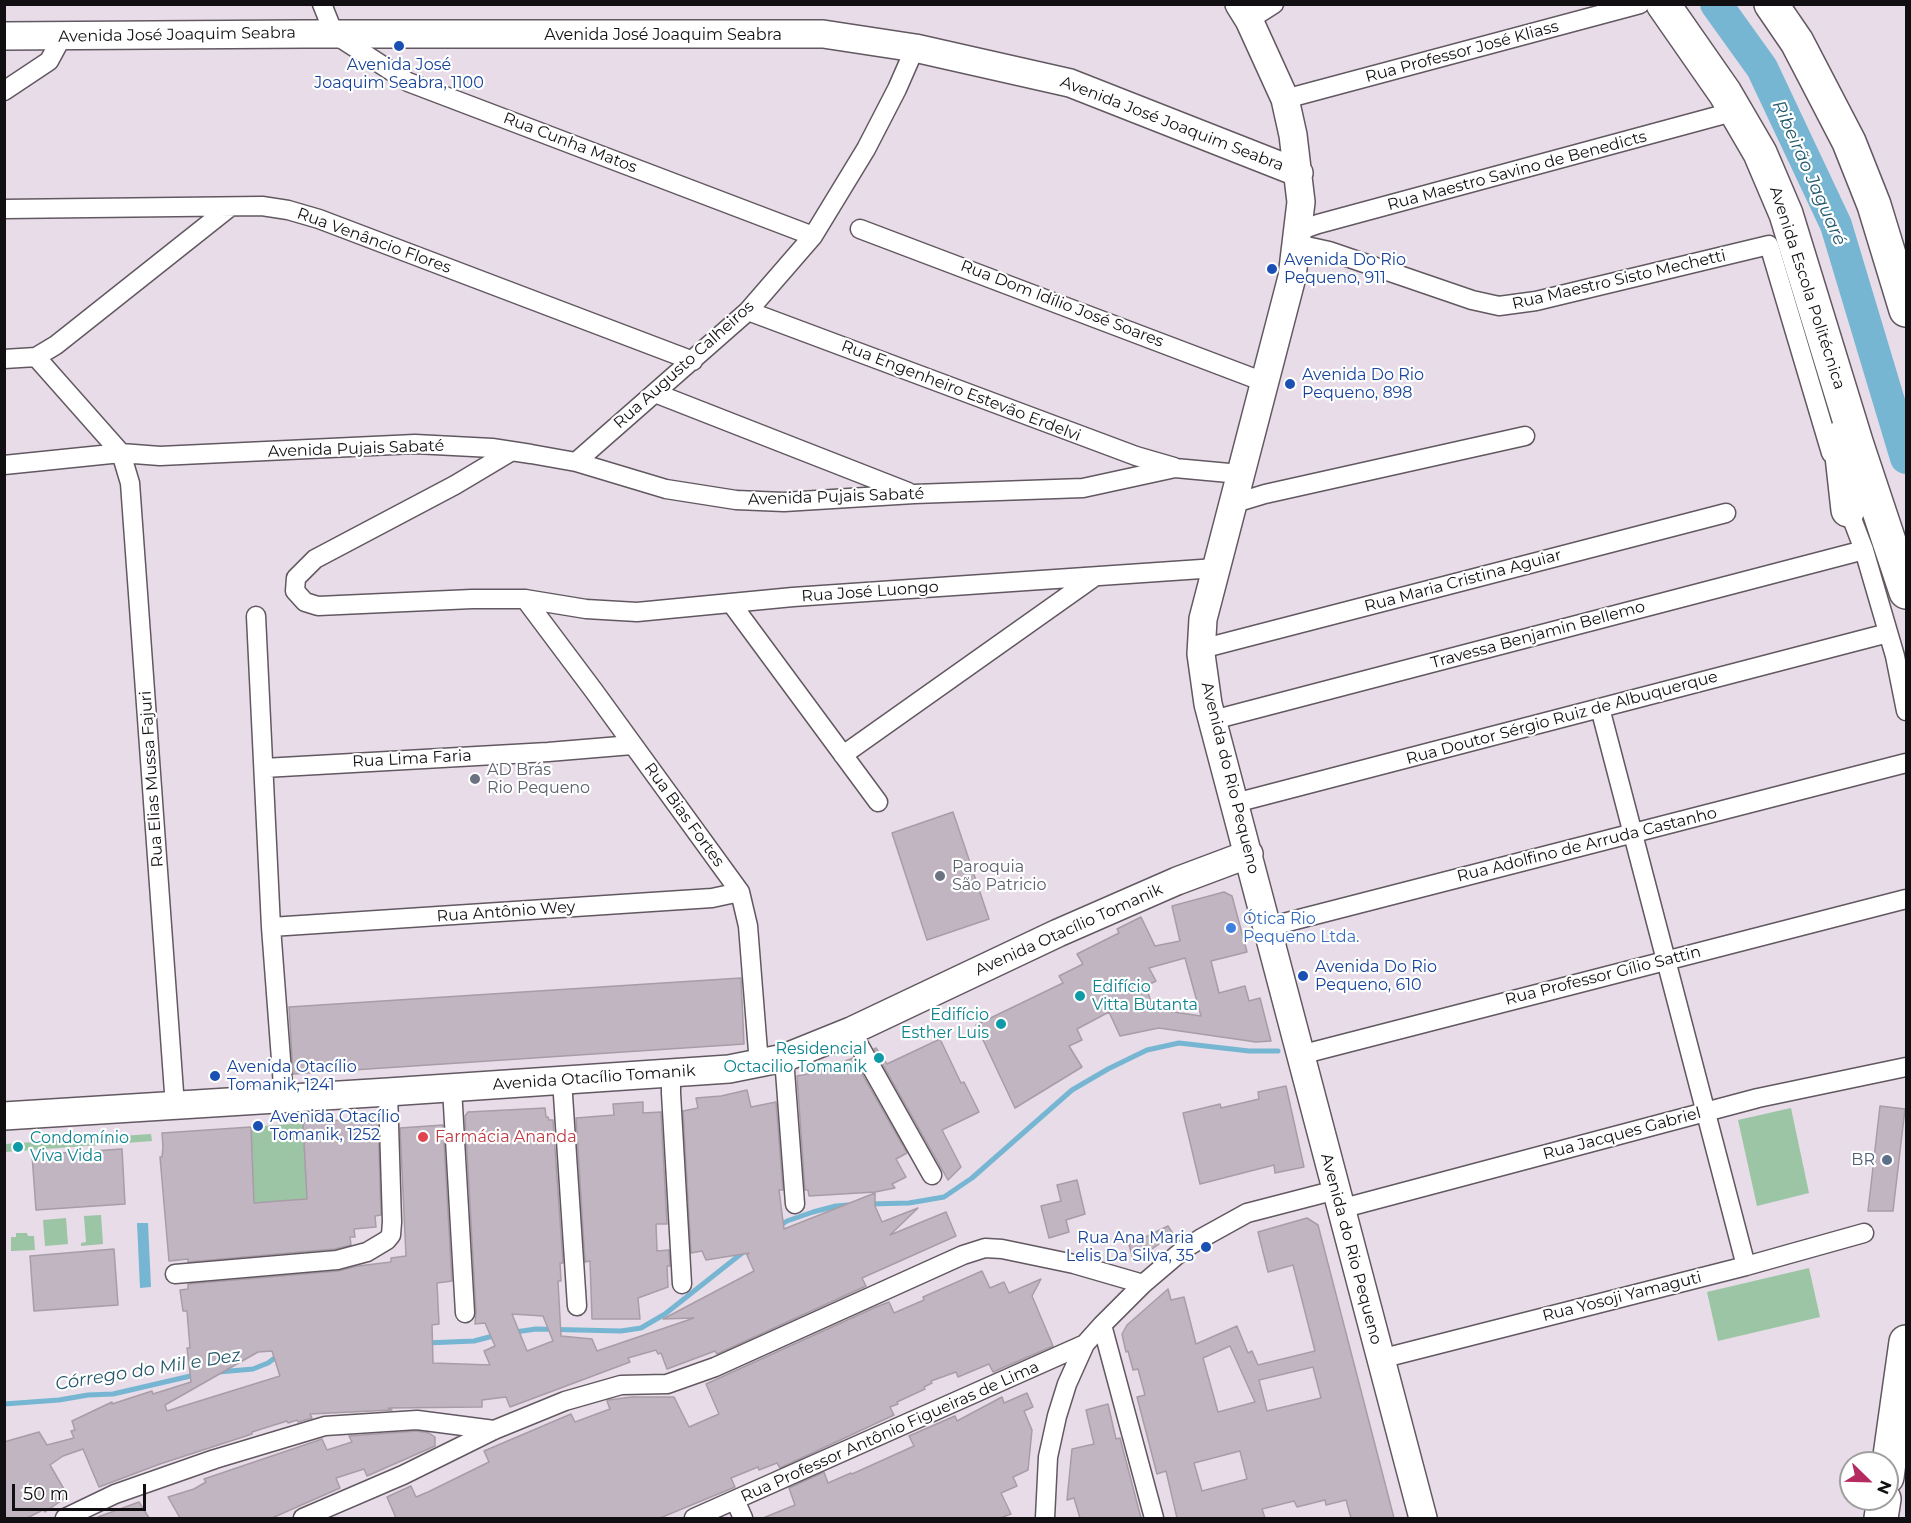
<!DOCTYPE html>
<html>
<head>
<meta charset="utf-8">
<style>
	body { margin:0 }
	#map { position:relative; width:1911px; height:1523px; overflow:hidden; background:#e7dce7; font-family:Montserrat,sans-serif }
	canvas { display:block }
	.frame { position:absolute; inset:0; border:6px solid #120f12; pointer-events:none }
	.north { position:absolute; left:1839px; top:1451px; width:60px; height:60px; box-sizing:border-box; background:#fff; border:2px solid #a09fa0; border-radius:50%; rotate:113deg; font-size:16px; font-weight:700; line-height:24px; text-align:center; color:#120f12 }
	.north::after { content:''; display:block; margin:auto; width:21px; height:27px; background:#b62a62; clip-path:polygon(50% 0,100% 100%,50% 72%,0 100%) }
	.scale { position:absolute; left:12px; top:1484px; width:134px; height:27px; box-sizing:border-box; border:3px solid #120f12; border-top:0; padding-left:8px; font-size:18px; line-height:21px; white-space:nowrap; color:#120f12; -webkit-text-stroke:4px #fff; paint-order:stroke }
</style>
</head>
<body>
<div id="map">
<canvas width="1911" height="1523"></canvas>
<div class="frame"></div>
<div class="north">N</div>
<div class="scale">50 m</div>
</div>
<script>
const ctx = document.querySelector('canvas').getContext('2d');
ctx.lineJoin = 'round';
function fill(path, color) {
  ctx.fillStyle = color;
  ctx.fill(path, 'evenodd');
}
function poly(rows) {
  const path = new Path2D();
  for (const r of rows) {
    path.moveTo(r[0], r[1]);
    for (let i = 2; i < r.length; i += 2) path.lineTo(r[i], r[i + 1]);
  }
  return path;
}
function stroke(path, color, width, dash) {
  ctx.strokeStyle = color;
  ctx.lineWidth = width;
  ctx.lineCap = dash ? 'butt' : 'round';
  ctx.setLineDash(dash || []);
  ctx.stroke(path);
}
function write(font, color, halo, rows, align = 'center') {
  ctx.font = font + ' Montserrat,sans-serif';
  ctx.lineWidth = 4.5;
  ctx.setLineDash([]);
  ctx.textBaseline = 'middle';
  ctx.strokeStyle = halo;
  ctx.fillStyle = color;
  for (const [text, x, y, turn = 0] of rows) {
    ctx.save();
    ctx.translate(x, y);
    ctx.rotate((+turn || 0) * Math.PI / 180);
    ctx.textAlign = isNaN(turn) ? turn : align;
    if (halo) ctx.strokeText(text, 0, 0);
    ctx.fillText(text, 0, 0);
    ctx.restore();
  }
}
fill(poly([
	[1791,1108,1809,1193,1757,1206,1738,1120],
	[303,1123,307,1199,254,1203,251,1127],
	[151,1134,152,1141,5,1152,5,1144],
	[101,1215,103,1244,81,1246,81,1243,86,1242,84,1216],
	[66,1218,68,1244,45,1246,43,1220],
	[16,1233,27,1233,28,1236,34,1236,35,1250,11,1251,11,1237,16,1237],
	[1809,1268,1820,1317,1718,1341,1707,1292]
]), '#9bc5a5');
fill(poly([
	[137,1223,148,1223,151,1287,140,1288]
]), '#76b6d2');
stroke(poly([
	[869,1204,909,1203,944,1197,972,1178,1072,1090,1108,1069,1147,1050,1179,1043,1249,1051,1278,1051],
	[778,1227,787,1221,813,1212,836,1206,848,1205],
	[515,1332,536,1329,621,1331,641,1328,665,1314,746,1250],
	[426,1343,474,1341,497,1335],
	[219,1372,253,1369,268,1363,280,1354],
	[4,1404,59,1400,88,1395,113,1394,195,1375]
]), '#76b6d2', 5);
stroke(poly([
	[1716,4,1762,68,1836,225,1906,458]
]), '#76b6d2', 32);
const building = poly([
	[953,812,989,919,927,940,892,833,953,812],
	[1224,892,1232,896,1247,952,1211,961,1219,993,1245,986,1249,1001,1260,998,1271,1041,1256,1042,1159,1028,1120,1036,1109,1012,1077,1029,1082,1040,1069,1046,1082,1067,1015,1108,976,1025,1063,983,1059,976,1083,964,1077,954,1119,933,1117,929,1141,917,1155,946,1180,941,1172,906,1224,892],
	[1185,958,1201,1016,1153,1009,1146,986,1156,981,1149,968,1185,958],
	[741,978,744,1044,293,1074,289,1007,741,978],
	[940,1039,961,1083,964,1082,979,1112,942,1130,961,1167,948,1180,874,1049,876,1048,887,1064,940,1039],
	[853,1058,907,1153,896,1159,906,1177,892,1184,895,1188,875,1192,809,1196,808,1190,805,1190,797,1076,818,1072,853,1058],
	[1286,1086,1304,1167,1275,1173,1274,1165,1200,1184,1183,1113,1220,1104,1221,1108,1259,1099,1258,1092,1286,1086],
	[747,1090,751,1107,776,1102,783,1190,779,1190,784,1229,875,1193,875,1206,882,1222,918,1208,890,1235,946,1212,956,1236,862,1278,866,1286,717,1354,715,1351,667,1369,661,1353,658,1354,656,1350,628,1358,630,1362,510,1407,506,1397,482,1400,482,1407,388,1408,392,1410,310,1414,312,1418,298,1422,297,1420,288,1423,287,1421,252,1432,252,1434,160,1464,99,1487,83,1449,63,1456,50,1465,68,1496,45,1512,43,1510,27,1518,4,1518,4,1442,39,1432,47,1445,74,1438,71,1431,75,1430,72,1421,112,1402,112,1404,152,1391,153,1394,191,1382,187,1348,190,1348,187,1311,183,1311,180,1290,188,1289,188,1284,338,1271,358,1266,391,1262,391,1258,406,1256,400,1128,443,1125,452,1281,437,1283,439,1324,432,1325,433,1363,490,1365,484,1351,495,1346,485,1323,475,1324,476,1312,465,1116,468,1112,545,1108,546,1117,548,1117,549,1120,553,1120,563,1263,560,1263,561,1281,558,1281,561,1336,592,1339,597,1351,694,1318,663,1319,754,1271,747,1255,749,1253,706,1260,702,1251,691,1253,683,1111,698,1108,696,1098,721,1096,747,1090],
	[512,1314,543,1316,553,1341,527,1351,512,1314],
	[272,1351,280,1376,167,1411,165,1405,258,1352,272,1351],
	[643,1102,643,1113,661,1112,667,1224,656,1224,657,1251,669,1250,670,1266,667,1266,668,1287,638,1298,640,1319,592,1319,590,1261,585,1262,576,1118,614,1115,613,1104,643,1102],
	[1880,1106,1905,1109,1893,1211,1868,1211,1880,1106],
	[378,1117,381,1215,375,1216,376,1227,354,1229,355,1237,350,1237,351,1245,335,1249,188,1262,188,1259,169,1261,160,1157,162,1157,163,1147,162,1133,251,1127,254,1203,279,1201,307,1199,303,1123,378,1117],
	[122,1149,125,1204,36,1210,32,1155,122,1149],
	[1077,1180,1085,1214,1066,1220,1069,1232,1049,1238,1041,1206,1061,1201,1057,1185,1077,1180],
	[1307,1218,1318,1225,1394,1518,1351,1518,1346,1500,1326,1505,1325,1500,1297,1507,1294,1501,1262,1509,1265,1518,1177,1518,1166,1471,1157,1474,1137,1397,1145,1395,1138,1369,1133,1370,1128,1351,1126,1352,1122,1334,1127,1325,1168,1289,1171,1300,1184,1297,1196,1344,1237,1326,1248,1353,1252,1351,1258,1365,1315,1351,1293,1265,1268,1272,1258,1232,1307,1218],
	[1230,1346,1255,1402,1218,1412,1203,1358,1230,1346],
	[1313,1367,1321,1398,1267,1411,1259,1380,1313,1367],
	[1240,1451,1247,1479,1202,1491,1194,1463,1240,1451],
	[1168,1226,1173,1234,1134,1262,1129,1245,1168,1226],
	[114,1249,118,1305,34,1311,30,1256,114,1249],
	[982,1271,990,1288,1004,1282,1009,1293,1041,1279,1032,1296,1053,1346,993,1372,989,1364,958,1377,956,1372,931,1381,932,1383,924,1387,925,1389,897,1402,898,1404,890,1407,894,1415,780,1468,777,1463,759,1470,758,1467,731,1478,735,1487,660,1518,396,1518,387,1497,411,1486,416,1497,428,1492,489,1462,484,1451,571,1414,575,1422,610,1409,607,1401,608,1400,632,1397,674,1397,689,1427,719,1414,706,1384,876,1307,889,1302,894,1313,924,1300,923,1297,982,1271],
	[1027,1393,1033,1407,1024,1411,1032,1430,1028,1470,1013,1477,1017,1486,1001,1493,1011,1514,1000,1518,763,1518,795,1505,789,1488,824,1472,828,1483,851,1473,852,1474,914,1446,909,1436,955,1416,957,1421,1002,1397,1004,1403,1027,1393],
	[1108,1404,1116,1439,1120,1438,1141,1518,1080,1518,1074,1498,1067,1500,1072,1449,1094,1444,1086,1410,1108,1404],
	[417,1431,429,1433,435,1437,435,1446,367,1476,364,1469,336,1478,340,1488,272,1518,180,1518,168,1497,194,1489,206,1482,204,1479,322,1439,327,1450,352,1442,349,1436,417,1431],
	[139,1502,149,1518,98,1518,98,1517,139,1502]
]);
fill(building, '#c0b5c0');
stroke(building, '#a89da7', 1.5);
const street = poly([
	[322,4,334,34,408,82,813,236],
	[1249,20,1274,4],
	[4,91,49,61,62,37],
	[1285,99,1640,4],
	[4,209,262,206,288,210,319,219,693,361],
	[860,229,1264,382],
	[1298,231,1318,224,1736,111],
	[1297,244,1329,251,1472,300,1499,306,1536,301,1769,245,1831,453],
	[748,311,1136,456,1174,467],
	[36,357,56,345,230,207],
	[4,359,36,357,121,453,130,483,175,1106],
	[655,393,908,492],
	[512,451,455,485,315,559,296,578,295,591,305,602,318,606,472,599,525,599,586,609,637,612,793,597,1216,568],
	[576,462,748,311,813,236,866,149,897,89,915,48],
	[4,465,121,453,160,456,415,444,492,448,531,454,576,462,666,489,736,500,784,502,914,494,1083,488,1175,468,1240,474],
	[1846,503,1864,550,1895,656,1906,711],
	[1232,504,1265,494,1525,436],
	[525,599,594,691,740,892,748,926,759,1064],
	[731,603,878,802],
	[256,616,271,927,284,1099],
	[1201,649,1726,513],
	[1600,708,1746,1266],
	[1213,720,1864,550],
	[843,755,1093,578],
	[264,768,548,752,632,745],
	[1235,803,1888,633],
	[271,927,712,898,740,892],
	[1268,927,1906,763],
	[851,1031,932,1175],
	[1300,1055,1906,899],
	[784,1058,795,1204],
	[671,1072,671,1093,682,1284],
	[562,1080,577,1306],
	[452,1088,465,1313],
	[1340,1209,1758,1098,1906,1067],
	[175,1274,337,1260,367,1252,387,1240,391,1235,392,1222,388,1092],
	[1102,1325,1154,1518],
	[1380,1359,1746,1266,1864,1233],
	[735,1500,743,1518],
	[65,1518,115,1494,215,1459,325,1426,417,1420,494,1430],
	[303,1518,403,1475,494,1430,565,1401,621,1385,667,1384,715,1367,963,1255,985,1248,1002,1249,1074,1264,1143,1284],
	[694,1518,1085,1344],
	[1045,1518,1048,1457,1057,1416,1067,1384,1085,1344,1102,1325,1143,1284,1183,1250,1200,1239,1247,1213,1336,1190]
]);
const secondary = poly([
	[1239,4,1249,20,1285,99,1293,135,1301,202,1292,277,1203,619,1201,654,1208,704,1423,1518],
	[4,36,305,34,823,34,915,48,1070,83,1299,173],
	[4,1116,388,1092,729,1069,784,1058,851,1031,1058,933,1177,881,1249,854]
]);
const highway = poly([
	[1663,4,1725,93,1760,153,1786,214,1857,445,1906,592],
	[1771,4,1797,42,1849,142,1874,205,1906,310],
	[1840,438,1848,510],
	[1887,1477,1906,1342],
	[1881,1518,1884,1499]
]);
stroke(street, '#625861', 21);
stroke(secondary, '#625861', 30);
stroke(highway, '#625861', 36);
stroke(street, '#fff', 18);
stroke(secondary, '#fff', 27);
stroke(highway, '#fff', 33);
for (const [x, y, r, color] of [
	[399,46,6,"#1a4fb4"],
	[1272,269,6,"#1a4fb4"],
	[1290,384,6,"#1a4fb4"],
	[475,779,6,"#6b7280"],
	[940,876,6,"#6b7280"],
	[1231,928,6,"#3f7fe0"],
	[1303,976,6,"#1a4fb4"],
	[1080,996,6,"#0f9aa8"],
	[1001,1024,6,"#0f9aa8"],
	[879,1058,6,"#0f9aa8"],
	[215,1076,6,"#1a4fb4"],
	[258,1126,6,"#1a4fb4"],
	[423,1137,6,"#e0444e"],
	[18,1147,6,"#0f9aa8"],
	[1887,1160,6,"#5c6f8a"],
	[1206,1247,6,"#1a4fb4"]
]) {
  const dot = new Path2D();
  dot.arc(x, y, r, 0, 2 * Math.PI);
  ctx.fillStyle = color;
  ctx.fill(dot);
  stroke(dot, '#fff', 2);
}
write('16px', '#120f12', '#fff', [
	["Avenida José Joaquim Seabra",177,35,-1],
	["Avenida José Joaquim Seabra",663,35],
	["Rua Professor José Kliass",1462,52,-15],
	["Avenida José Joaquim Seabra",1172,124,21],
	["Rua Cunha Matos",570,143,21],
	["Rua Maestro Savino de Benedicts",1517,171,-15],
	["Rua Venâncio Flores",374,241,20],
	["Rua Maestro Sisto Mechetti",1619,280,-13],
	["Avenida Escola Politécnica",1807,288,72],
	["Rua Dom Idílio José Soares",1062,304,21],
	["Rua Augusto Calheiros",684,365,-42],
	["Rua Engenheiro Estevão Erdelvi",961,391,21],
	["Avenida Pujais Sabaté",356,449,-2],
	["Avenida Pujais Sabaté",836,497,-2],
	["Rua Maria Cristina Aguiar",1463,581,-15],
	["Rua José Luongo",870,592,-4],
	["Travessa Benjamin Bellemo",1538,635,-15],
	["Rua Doutor Sérgio Ruiz de Albuquerque",1562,718,-15],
	["Rua Lima Faria",412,759,-3],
	["Avenida do Rio Pequeno",1230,778,76],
	["Rua Elias Mussa Fajuri",152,779,-94],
	["Rua Bias Fortes",684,815,54],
	["Rua Adolfino de Arruda Castanho",1587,845,-14],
	["Rua Antônio Wey",506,912,-4],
	["Avenida Otacílio Tomanik",1069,930,-24],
	["Rua Professor Gílio Sattin",1603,976,-14],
	["Avenida Otacílio Tomanik",594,1078,-4],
	["Rua Jacques Gabriel",1622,1134,-15],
	["Avenida do Rio Pequeno",1351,1249,75],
	["Rua Yosoji Yamaguti",1622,1297,-14],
	["Rua Professor Antônio Figueiras de Lima",890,1432,-24]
]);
write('16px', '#164399', '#fff', [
	["Avenida José",399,65,"center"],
	["Joaquim Seabra, 1100",399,83,"center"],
	["Avenida Do Rio",1284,260],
	["Pequeno, 911",1284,278],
	["Avenida Do Rio",1302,375],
	["Pequeno, 898",1302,393],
	["Avenida Do Rio",1315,967],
	["Pequeno, 610",1315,985],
	["Avenida Otacílio",227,1067],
	["Tomanik, 1241",227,1085],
	["Avenida Otacílio",270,1117],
	["Tomanik, 1252",270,1135],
	["Rua Ana Maria",1194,1238,"right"],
	["Lelis Da Silva, 35",1194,1256,"right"]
], 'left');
write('16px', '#5b616d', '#fff', [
	["AD Brás",487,770],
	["Rio Pequeno",487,788],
	["Paroquia",952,867],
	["São Patricio",952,885]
], 'left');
write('16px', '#366cbe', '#fff', [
	["Ótica Rio",1243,919],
	["Pequeno Ltda.",1243,937]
], 'left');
write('16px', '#0d838f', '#fff', [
	["Edifício",1092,987],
	["Vitta Butanta",1092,1005],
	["Edifício",989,1015,"right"],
	["Esther Luis",989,1033,"right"],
	["Residencial",867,1049,"right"],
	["Octacilio Tomanik",867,1067,"right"],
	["Condomínio",30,1138],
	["Viva Vida",30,1156]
], 'left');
write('16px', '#be3a42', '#fff', [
	["Farmácia Ananda",435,1137]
], 'left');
write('16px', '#4e5e75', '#fff', [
	["BR",1875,1160]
], 'right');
write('italic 18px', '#24586c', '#fff', [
	["Ribeirão Jaguaré",1809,173,66],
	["Córrego do Mil e Dez",148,1370,-9]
]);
</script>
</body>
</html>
